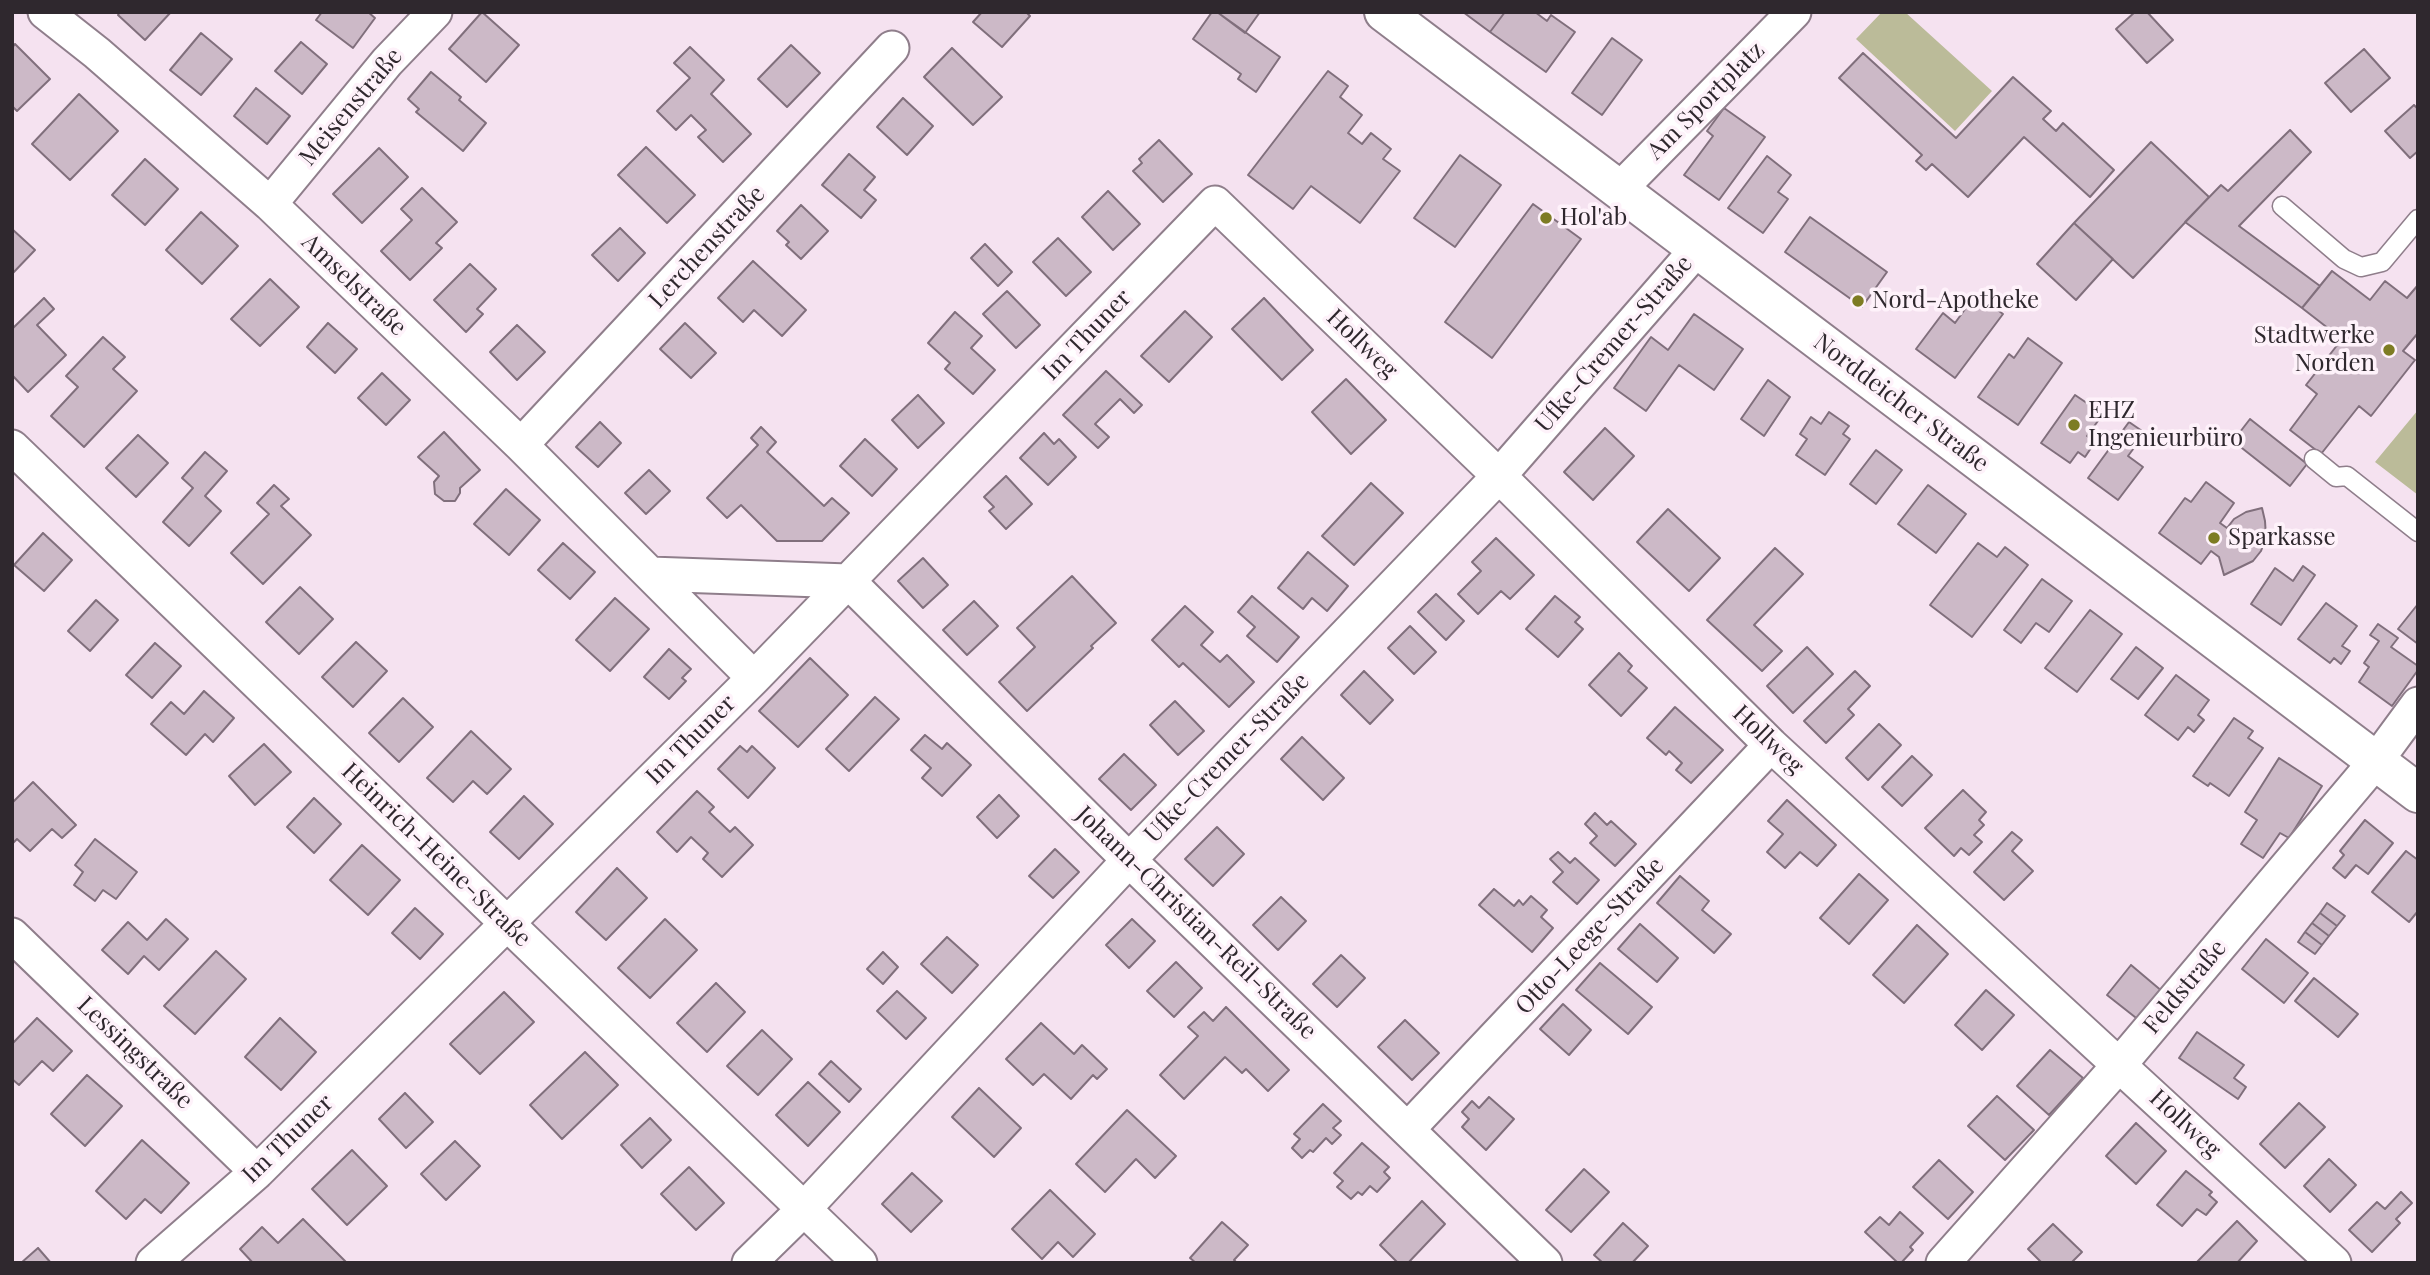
<!DOCTYPE html>
<html>
<head>
<meta charset="utf-8">
<style>
	body { margin:0 }
	#map { position:relative; width:2430px; height:1275px; overflow:hidden; background:#f5e2f0; font-family:"Playfair Display",serif }
	canvas { display:block }
	.frame { position:absolute; inset:0; border:14px solid #2f282e; pointer-events:none }
</style>
</head>
<body>
<div id="map">
<canvas width="2430" height="1275"></canvas>
<div class="frame"></div>
</div>
<script>
const ctx = document.querySelector('canvas').getContext('2d');
ctx.lineJoin = 'round';
function fill(path, color) {
  ctx.fillStyle = color;
  ctx.fill(path, 'evenodd');
}
function poly(rows) {
  const path = new Path2D();
  for (const r of rows) {
    path.moveTo(r[0], r[1]);
    for (let i = 2; i < r.length; i += 2) path.lineTo(r[i], r[i + 1]);
  }
  return path;
}
function stroke(path, color, width, dash) {
  ctx.strokeStyle = color;
  ctx.lineWidth = width;
  ctx.lineCap = dash ? 'butt' : 'round';
  ctx.setLineDash(dash || []);
  ctx.stroke(path);
}
function write(font, color, halo, rows, align = 'center') {
  ctx.font = font + ' "Playfair Display",serif';
  ctx.lineWidth = 7;
  ctx.setLineDash([]);
  ctx.textBaseline = 'middle';
  ctx.strokeStyle = halo;
  ctx.fillStyle = color;
  for (const [text, x, y, turn = 0] of rows) {
    ctx.save();
    ctx.translate(x, y);
    ctx.rotate((+turn || 0) * Math.PI / 180);
    ctx.textAlign = isNaN(turn) ? turn : align;
    if (halo) ctx.strokeText(text, 0, 0);
    ctx.fillText(text, 0, 0);
    ctx.restore();
  }
}
fill(poly([
	[1882,12,1905,12,1992,91,1955,131,1856,39],
	[2418,410,2418,495,2375,462]
]), '#bb9');
const building = poly([
	[120,12,171,12,145,40,118,15,120,12],
	[322,12,368,12,375,18,353,48,316,20,322,12],
	[482,12,519,45,486,82,449,49,482,12],
	[982,12,1026,12,1030,16,1002,47,973,22,982,12],
	[1212,12,1217,12,1280,57,1256,92,1238,79,1241,74,1193,39,1212,12],
	[1217,12,1260,12,1245,33,1217,12],
	[1463,12,1505,12,1490,32,1463,12],
	[1505,12,1535,12,1547,21,1551,15,1575,32,1546,72,1490,32,1505,12],
	[2135,12,2147,12,2173,40,2147,63,2116,29,2135,12],
	[201,33,232,59,201,95,170,70,201,33],
	[1612,38,1642,60,1602,115,1572,93,1612,38],
	[301,42,327,64,302,94,275,71,301,42],
	[15,44,50,79,17,111,12,106,12,48,15,44],
	[791,45,820,73,787,107,758,79,791,45],
	[690,47,724,80,711,94,751,134,723,162,698,137,706,130,691,115,676,130,657,111,690,78,674,63,690,47],
	[952,48,1002,97,973,125,924,77,952,48],
	[2364,49,2390,78,2351,112,2325,83,2364,49],
	[1863,53,1956,138,2013,77,2051,111,2043,119,2056,131,2063,123,2114,170,2090,197,2024,137,1968,197,1932,164,1926,170,1916,161,1922,155,1839,78,1863,53],
	[1328,71,1348,86,1340,97,1362,115,1348,133,1362,144,1371,133,1391,149,1383,159,1400,171,1360,223,1311,186,1293,209,1248,175,1328,71],
	[431,72,461,97,459,100,486,123,463,151,416,112,419,109,408,99,431,72],
	[256,88,290,116,267,144,234,116,256,88],
	[79,94,118,131,70,180,32,144,79,94],
	[903,98,933,126,907,155,877,127,903,98],
	[2414,105,2418,109,2418,151,2410,158,2385,131,2414,105],
	[1724,108,1765,137,1719,200,1684,175,1713,136,1707,131,1724,108],
	[2290,130,2311,152,2239,226,2320,286,2302,308,2185,222,2221,185,2228,191,2290,130],
	[1159,140,1192,174,1163,202,1133,171,1142,163,1139,159,1159,140],
	[2151,142,2209,197,2133,278,2074,223,2151,142],
	[646,147,695,195,667,223,618,175,646,147],
	[379,148,408,177,362,223,333,194,379,148],
	[849,154,875,177,864,190,876,200,861,218,822,185,849,154],
	[1460,155,1501,185,1455,247,1414,218,1460,155],
	[1767,156,1791,175,1778,192,1788,199,1763,233,1728,208,1767,156],
	[145,159,178,189,145,225,112,195,145,159],
	[422,188,457,222,436,243,442,248,410,280,381,251,412,220,401,209,422,188],
	[1108,191,1140,224,1113,250,1082,217,1108,191],
	[1533,204,1581,239,1492,358,1445,322,1533,204],
	[801,205,828,231,801,259,786,245,789,242,777,231,801,205],
	[201,212,238,246,202,284,166,250,201,212],
	[1810,217,1887,272,1862,307,1785,252,1810,217],
	[2074,223,2113,259,2076,300,2037,264,2074,223],
	[620,228,645,253,618,281,592,255,620,228],
	[12,229,35,250,12,274,12,229],
	[1058,238,1091,272,1066,296,1033,262,1058,238],
	[985,244,1012,272,998,286,971,258,985,244],
	[753,261,806,310,782,336,754,310,743,322,718,298,753,261],
	[470,264,496,289,477,309,483,314,466,332,434,300,470,264],
	[2332,271,2370,300,2385,281,2407,298,2418,285,2418,333,2403,351,2415,360,2371,416,2359,406,2321,454,2290,430,2317,394,2306,385,2342,339,2302,308,2332,271],
	[270,279,299,307,260,346,231,319,270,279],
	[1007,291,1040,325,1016,348,983,314,1007,291],
	[1976,294,2003,314,1955,378,1916,349,1943,313,1955,323,1976,294],
	[44,298,54,309,37,325,66,355,28,392,12,375,12,329,44,298],
	[1264,298,1313,350,1282,380,1232,329,1264,298],
	[1185,311,1212,337,1169,382,1141,356,1185,311],
	[955,312,982,336,971,348,995,370,973,394,945,369,950,363,928,343,955,312],
	[1694,314,1743,349,1714,390,1679,365,1646,411,1614,388,1651,337,1668,350,1694,314],
	[328,323,357,349,335,373,307,347,328,323],
	[685,323,716,353,691,378,660,349,685,323],
	[517,325,545,352,517,380,490,352,517,325],
	[103,337,125,357,113,369,137,391,84,447,51,416,78,387,66,376,103,337],
	[2028,338,2062,363,2018,425,1978,397,2009,354,2014,358,2028,338],
	[1106,371,1142,405,1134,413,1120,399,1095,424,1109,437,1098,448,1063,415,1106,371],
	[382,373,410,400,386,425,358,398,382,373],
	[1346,379,1386,420,1351,454,1312,412,1346,379],
	[1768,380,1790,397,1764,436,1741,419,1768,380],
	[918,395,944,423,918,448,892,420,918,395],
	[2075,395,2103,414,2087,436,2095,442,2085,457,2078,452,2070,463,2041,443,2075,395],
	[1829,412,1849,426,1843,434,1850,439,1825,475,1796,455,1807,439,1800,434,1811,417,1821,424,1829,412],
	[2250,419,2307,464,2290,486,2233,441,2250,419],
	[600,422,621,443,598,467,576,447,600,422],
	[2129,422,2145,433,2128,456,2143,467,2118,500,2088,478,2129,422],
	[761,427,776,442,767,452,824,506,832,498,849,513,822,541,777,541,741,505,727,518,707,498,758,445,751,438,761,427],
	[1605,428,1634,456,1593,500,1564,472,1605,428],
	[444,432,480,470,460,488,460,493,455,501,444,501,435,494,434,482,439,476,418,457,444,432],
	[1044,433,1054,444,1059,439,1076,457,1048,485,1020,458,1044,433],
	[138,435,168,463,136,497,106,468,138,435],
	[865,439,897,469,872,496,840,466,865,439],
	[1876,450,1902,470,1876,504,1850,484,1876,450],
	[205,452,227,471,205,496,221,511,189,546,163,522,193,488,182,478,205,452],
	[649,470,670,491,646,514,625,493,649,470],
	[1006,476,1032,504,1006,529,989,511,994,507,984,497,1006,476],
	[2206,482,2234,503,2220,523,2227,528,2234,519,2246,512,2262,508,2265,521,2266,537,2261,551,2253,561,2224,575,2219,557,2211,551,2201,564,2159,533,2185,498,2191,502,2206,482],
	[1371,483,1403,513,1354,565,1322,536,1371,483],
	[274,485,289,499,281,506,311,535,263,584,231,553,269,514,257,503,274,485],
	[1928,485,1966,514,1936,553,1898,524,1928,485],
	[506,489,540,520,509,555,474,524,506,489],
	[1668,509,1720,558,1689,591,1637,542,1668,509],
	[43,533,72,560,44,591,14,565,43,533],
	[1496,538,1534,575,1510,599,1501,591,1478,614,1458,594,1481,571,1472,562,1496,538],
	[563,543,595,572,570,599,538,570,563,543],
	[1978,543,1997,557,2005,547,2028,565,1972,637,1930,605,1978,543],
	[1775,548,1803,574,1754,625,1782,651,1762,671,1707,620,1775,548],
	[1308,552,1348,586,1327,611,1312,598,1303,609,1278,588,1308,552],
	[923,558,948,585,923,608,898,581,923,558],
	[2303,566,2315,575,2281,625,2251,604,2275,568,2293,581,2303,566],
	[1072,576,1116,623,1091,646,1093,648,1027,711,999,682,1035,647,1017,628,1072,576],
	[2042,579,2072,601,2049,632,2036,623,2021,643,2004,630,2042,579],
	[300,587,333,619,299,654,266,622,300,587],
	[1436,594,1464,621,1446,640,1418,612,1436,594],
	[1252,596,1299,637,1277,662,1247,636,1255,627,1238,612,1252,596],
	[1555,596,1580,617,1575,622,1583,629,1558,657,1526,629,1555,596],
	[615,598,649,629,610,671,576,640,615,598],
	[96,600,118,620,90,651,68,631,96,600],
	[974,601,998,626,967,655,943,630,974,601],
	[2326,603,2357,626,2342,646,2350,651,2341,664,2334,658,2330,663,2298,639,2326,603],
	[2418,604,2418,644,2398,629,2418,604],
	[1185,606,1213,632,1201,645,1220,662,1227,655,1254,682,1229,707,1183,663,1179,667,1152,640,1185,606],
	[2090,610,2122,634,2077,692,2045,668,2090,610],
	[2378,624,2398,638,2391,647,2418,666,2418,670,2392,706,2359,682,2369,667,2364,663,2379,641,2370,635,2378,624],
	[1410,626,1436,652,1414,674,1388,648,1410,626],
	[356,642,387,671,353,707,322,677,356,642],
	[155,643,181,666,152,698,126,675,155,643],
	[1807,647,1833,674,1793,713,1767,686,1807,647],
	[2136,647,2163,668,2138,699,2111,679,2136,647],
	[669,649,691,669,682,678,686,681,669,699,644,677,669,649],
	[1619,653,1632,666,1628,671,1647,688,1621,716,1589,685,1619,653],
	[810,658,848,695,798,747,759,711,810,658],
	[1364,671,1393,700,1370,724,1341,695,1364,671],
	[1855,671,1870,686,1848,709,1854,715,1826,743,1804,721,1855,671],
	[2176,675,2209,700,2198,715,2204,720,2194,732,2188,727,2178,740,2145,715,2176,675],
	[204,691,234,718,213,742,205,734,186,755,151,724,171,702,184,714,204,691],
	[875,697,899,719,849,771,826,749,875,697],
	[403,698,433,727,399,762,369,733,403,698],
	[1175,701,1204,731,1178,755,1150,725,1175,701],
	[1675,707,1723,750,1691,783,1676,770,1682,763,1669,751,1666,755,1647,738,1675,707],
	[2234,718,2253,731,2248,738,2263,748,2229,796,2210,783,2208,786,2193,776,2234,718],
	[1879,724,1901,745,1868,780,1846,758,1879,724],
	[471,731,511,769,487,794,473,781,453,802,427,778,471,731],
	[925,735,942,749,947,743,971,765,942,796,922,778,931,768,911,750,925,735],
	[1302,737,1344,778,1323,800,1281,759,1302,737],
	[264,744,291,772,255,805,229,776,264,744],
	[740,746,747,752,752,746,775,768,748,798,718,769,740,746],
	[1124,754,1156,785,1131,810,1099,779,1124,754],
	[1912,756,1932,775,1902,806,1882,787,1912,756],
	[2279,758,2322,786,2289,838,2280,833,2263,858,2241,844,2257,820,2245,812,2279,758],
	[33,782,76,825,62,838,52,829,30,851,17,839,12,844,12,803,33,782],
	[1963,790,1986,812,1979,820,1984,825,1974,835,1982,842,1969,855,1961,848,1954,856,1925,828,1963,790],
	[697,791,714,807,709,812,730,832,735,827,753,845,722,877,703,859,708,853,691,837,677,852,657,832,697,791],
	[999,795,1019,816,997,838,977,817,999,795],
	[524,796,553,824,519,859,490,832,524,796],
	[314,798,341,824,314,853,287,827,314,798],
	[1787,800,1836,845,1817,866,1800,852,1785,868,1767,852,1783,834,1768,821,1787,800],
	[1595,813,1607,825,1611,821,1636,844,1615,866,1590,843,1597,836,1585,824,1595,813],
	[2365,820,2393,843,2368,874,2356,865,2345,878,2333,868,2344,855,2340,851,2365,820],
	[1217,827,1244,854,1213,886,1185,859,1217,827],
	[2012,832,2022,840,2012,851,2033,871,2004,900,1974,872,2012,832],
	[95,839,137,872,116,899,103,890,95,901,74,885,83,872,75,865,95,839],
	[362,845,400,880,368,915,330,880,362,845],
	[1055,849,1079,872,1053,898,1029,876,1055,849],
	[2406,851,2418,860,2418,911,2409,922,2372,892,2406,851],
	[1558,852,1570,863,1575,858,1599,880,1577,904,1553,882,1563,872,1550,859,1558,852],
	[617,868,647,898,606,940,576,912,617,868],
	[1859,874,1888,900,1849,944,1820,918,1859,874],
	[1680,876,1709,901,1702,910,1731,934,1714,953,1657,903,1680,876],
	[1494,889,1514,906,1519,900,1523,905,1531,896,1547,910,1541,917,1553,928,1532,952,1479,905,1494,889],
	[1281,897,1306,921,1278,950,1253,925,1281,897],
	[2327,903,2345,916,2337,926,2320,913,2327,903],
	[415,908,443,934,420,959,392,933,415,908],
	[2320,913,2337,926,2329,936,2312,923,2320,913],
	[166,919,188,939,159,970,144,956,128,974,102,950,128,922,147,940,166,919],
	[665,919,697,950,650,998,618,968,665,919],
	[1132,919,1155,941,1129,968,1106,945,1132,919],
	[2312,923,2329,936,2322,945,2305,932,2312,923],
	[1640,924,1678,958,1657,982,1618,949,1640,924],
	[1917,925,1948,954,1904,1003,1873,975,1917,925],
	[2305,932,2322,945,2315,954,2298,942,2305,932],
	[947,937,978,965,952,993,921,964,947,937],
	[2266,939,2308,973,2284,1003,2242,969,2266,939],
	[216,951,246,979,195,1034,164,1006,216,951],
	[883,952,898,967,883,984,867,969,883,952],
	[1341,955,1365,978,1337,1007,1313,984,1341,955],
	[1176,962,1202,988,1174,1017,1147,991,1176,962],
	[1600,963,1652,1007,1628,1034,1576,990,1600,963],
	[2131,965,2163,992,2140,1021,2107,995,2131,965],
	[2314,978,2358,1014,2338,1037,2295,1001,2314,978],
	[716,983,745,1012,707,1052,677,1023,716,983],
	[1986,990,2014,1015,1982,1050,1955,1025,1986,990],
	[897,991,926,1018,906,1039,877,1011,897,991],
	[504,992,534,1022,480,1074,450,1044,504,992],
	[1563,1004,1591,1030,1569,1055,1540,1029,1563,1004],
	[1226,1007,1289,1070,1268,1091,1246,1069,1242,1073,1225,1057,1184,1099,1160,1075,1198,1036,1188,1027,1204,1012,1213,1021,1226,1007],
	[37,1018,72,1051,53,1071,42,1061,19,1085,12,1079,12,1044,37,1018],
	[280,1018,316,1052,281,1090,245,1057,280,1018],
	[1405,1020,1439,1053,1412,1080,1378,1047,1405,1020],
	[1041,1023,1074,1054,1082,1045,1107,1069,1097,1079,1093,1075,1071,1099,1044,1074,1033,1085,1006,1059,1041,1023],
	[762,1030,792,1059,758,1095,727,1066,762,1030],
	[2197,1032,2244,1065,2234,1078,2246,1087,2238,1099,2179,1058,2197,1032],
	[2050,1050,2083,1078,2049,1115,2017,1086,2050,1050],
	[585,1052,618,1085,562,1139,530,1105,585,1052],
	[831,1061,861,1089,849,1102,819,1074,831,1061],
	[87,1075,122,1106,85,1146,51,1114,87,1075],
	[808,1082,840,1112,808,1146,776,1115,808,1082],
	[979,1088,1021,1128,994,1157,952,1117,979,1088],
	[405,1093,433,1122,406,1148,379,1119,405,1093],
	[1997,1096,2034,1130,2005,1160,1968,1126,1997,1096],
	[1489,1097,1514,1119,1486,1150,1462,1127,1469,1119,1462,1112,1472,1101,1479,1108,1489,1097],
	[2299,1103,2325,1127,2285,1168,2260,1144,2299,1103],
	[1323,1104,1341,1121,1333,1128,1341,1135,1332,1144,1326,1138,1313,1152,1310,1150,1302,1158,1292,1148,1300,1139,1294,1134,1323,1104],
	[1127,1110,1176,1156,1155,1178,1136,1159,1105,1192,1076,1164,1127,1110],
	[650,1118,671,1140,642,1168,621,1145,650,1118],
	[2136,1123,2166,1151,2136,1184,2106,1156,2136,1123],
	[142,1140,189,1183,161,1213,145,1199,126,1219,96,1191,142,1140],
	[455,1141,480,1166,446,1200,421,1174,455,1141],
	[1362,1143,1389,1167,1384,1172,1390,1178,1377,1192,1370,1186,1362,1195,1358,1192,1351,1199,1337,1187,1343,1181,1334,1173,1362,1143],
	[352,1150,387,1186,347,1225,312,1189,352,1150],
	[2329,1159,2356,1185,2330,1212,2304,1186,2329,1159],
	[1939,1160,1973,1192,1948,1219,1913,1187,1939,1160],
	[689,1167,724,1203,696,1230,661,1194,689,1167],
	[1584,1169,1609,1192,1571,1232,1546,1210,1584,1169],
	[2186,1171,2212,1192,2209,1195,2217,1202,2206,1215,2197,1209,2182,1226,2157,1205,2186,1171],
	[912,1173,942,1201,911,1232,882,1204,912,1173],
	[1050,1190,1095,1234,1073,1257,1058,1242,1042,1259,1012,1229,1050,1190],
	[2401,1192,2412,1203,2396,1219,2400,1223,2372,1252,2349,1230,2377,1202,2385,1209,2401,1192],
	[1422,1201,1445,1224,1408,1263,1398,1263,1380,1245,1422,1201],
	[1900,1212,1923,1233,1910,1247,1913,1250,1901,1263,1898,1263,1865,1232,1880,1217,1889,1225,1900,1212],
	[303,1219,347,1263,253,1263,240,1249,262,1227,278,1243,303,1219],
	[2237,1221,2257,1241,2237,1263,2196,1263,2237,1221],
	[1222,1222,1248,1245,1234,1260,1237,1263,1196,1263,1190,1258,1222,1222],
	[1623,1223,1648,1246,1632,1263,1603,1263,1594,1255,1623,1223],
	[2053,1224,2082,1252,2071,1263,2042,1263,2028,1249,2053,1224],
	[38,1248,51,1263,21,1263,38,1248]
]);
fill(building, '#ccb9c7');
stroke(building, '#806f7c', 2);
const service = poly([
	[2282,206,2344,259,2361,267,2382,262,2418,219],
	[2314,459,2336,477,2347,476,2418,532]
]);
const minor = poly([
	[45,12,97,53,270,204,521,445,754,678],
	[1619,190,1794,12],
	[270,204,387,62,435,12],
	[521,445,892,48],
	[12,447,860,1263],
	[650,574,848,581,1129,860,1545,1263],
	[12,935,257,1172],
	[1409,1128,1771,745],
	[153,1263,257,1172,754,678,1215,203,1499,476,1771,745,2334,1263],
	[749,1263,803,1210,1129,860,1499,476,1698,248],
	[1943,1263,2120,1064,2376,761,2418,704]
]);
const secondary = poly([
	[1384,12,2418,793]
]);
stroke(service, '#8f7e8b', 21);
stroke(minor, '#8f7e8b', 37);
stroke(secondary, '#8f7e8b', 42);
stroke(service, '#fff', 18);
stroke(minor, '#fff', 33);
stroke(secondary, '#fff', 38);
for (const [x, y, r, color] of [
	[1546,218,7,"#7d7c23"],
	[1858,301,7,"#7d7c23"],
	[2389,350,7,"#7d7c23"],
	[2074,425,7,"#7d7c23"],
	[2214,538,7,"#7d7c23"]
]) {
  const dot = new Path2D();
  dot.arc(x, y, r, 0, 2 * Math.PI);
  ctx.fillStyle = color;
  ctx.fill(dot);
  stroke(dot, '#fef2fa', 2.5);
}
write('24px', '#2f282e', '#fef2fa', [
	["Am Sportplatz",1706,101,-45],
	["Meisenstraße",351,107,-50],
	["Lerchenstraße",707,247,-47],
	["Amselstraße",354,285,44],
	["Im Thuner",1087,335,-46],
	["Hollweg",1362,344,44],
	["Ufke-Cremer-Straße",1614,344,-49],
	["Norddeicher Straße",1901,403,37],
	["Im Thuner",691,740,-45],
	["Hollweg",1768,740,44],
	["Ufke-Cremer-Straße",1227,758,-46],
	["Heinrich-Heine-Straße",436,855,44],
	["Johann-Christian-Reil-Straße",1196,923,44],
	["Otto-Leege-Straße",1590,936,-47],
	["Feldstraße",2185,987,-50],
	["Lessingstraße",135,1053,44],
	["Hollweg",2185,1124,43],
	["Im Thuner",288,1139,-44]
]);
write('24px', '#2f282e', '#fef2fa', [
	["Hol'ab",1560,218],
	["Nord-Apotheke",1872,301],
	["Stadtwerke",2375,336,"right"],
	["Norden",2375,364,"right"],
	["EHZ",2088,411],
	["Ingenieurbüro",2088,439],
	["Sparkasse",2228,538]
], 'left');
</script>
</body>
</html>
